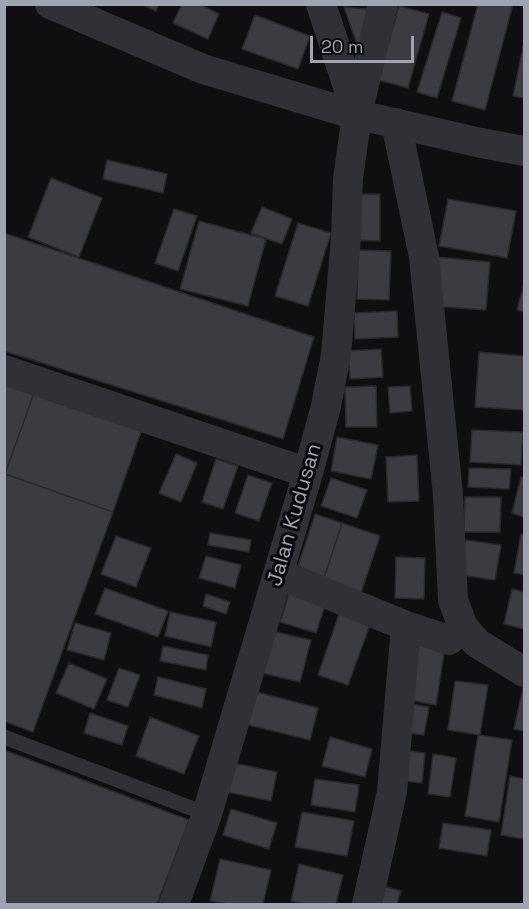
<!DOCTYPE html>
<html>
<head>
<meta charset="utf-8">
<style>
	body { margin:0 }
	#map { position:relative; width:529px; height:909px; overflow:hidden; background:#0f0f11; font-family:"Space Grotesk",sans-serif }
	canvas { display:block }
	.frame { position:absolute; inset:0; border:6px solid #9fa4b3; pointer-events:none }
	.scale { position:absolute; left:310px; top:36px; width:104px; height:27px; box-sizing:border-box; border:3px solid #9fa4b3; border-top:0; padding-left:8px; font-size:18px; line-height:21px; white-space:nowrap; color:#9fa4b3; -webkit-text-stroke:4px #0b0a0c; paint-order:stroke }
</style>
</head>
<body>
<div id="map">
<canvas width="529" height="909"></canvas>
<div class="frame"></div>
<div class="scale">20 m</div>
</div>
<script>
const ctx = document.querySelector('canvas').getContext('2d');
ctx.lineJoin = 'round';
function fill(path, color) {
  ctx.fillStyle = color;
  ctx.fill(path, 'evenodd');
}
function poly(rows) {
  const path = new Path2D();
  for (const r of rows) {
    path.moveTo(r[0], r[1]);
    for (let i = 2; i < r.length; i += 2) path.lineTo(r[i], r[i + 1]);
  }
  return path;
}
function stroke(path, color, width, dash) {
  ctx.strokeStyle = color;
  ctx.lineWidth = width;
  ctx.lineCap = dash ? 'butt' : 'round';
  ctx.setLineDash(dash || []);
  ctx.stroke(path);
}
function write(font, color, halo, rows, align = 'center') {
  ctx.font = font + ' "Space Grotesk",sans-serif';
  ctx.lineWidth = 6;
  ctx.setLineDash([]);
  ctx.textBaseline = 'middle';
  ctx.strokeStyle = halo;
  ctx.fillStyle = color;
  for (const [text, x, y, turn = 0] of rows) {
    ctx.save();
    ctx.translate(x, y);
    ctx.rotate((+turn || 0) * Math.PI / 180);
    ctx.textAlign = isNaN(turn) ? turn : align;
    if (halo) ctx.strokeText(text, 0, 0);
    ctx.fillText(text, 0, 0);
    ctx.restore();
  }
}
const building = poly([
	[141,4,159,4,156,11,141,4],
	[182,4,199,4,219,14,208,39,173,23,182,4],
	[478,4,513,4,485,110,452,101,478,4],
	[399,6,429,14,408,88,378,80,399,6],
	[344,7,376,10,360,53,344,7],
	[442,12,461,18,437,98,417,92,442,12],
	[255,15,310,36,298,69,242,49,255,15],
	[524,42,524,98,513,96,524,42],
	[107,160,167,174,163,193,103,179,107,160],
	[51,178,102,198,79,257,28,237,51,178],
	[352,194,380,194,380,241,351,240,352,194],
	[448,199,516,211,507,258,439,246,448,199],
	[262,207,292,219,282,244,251,233,262,207],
	[174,209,197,216,178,271,155,263,174,209],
	[199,221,266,239,248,306,180,289,199,221],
	[298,223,331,233,308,306,275,296,298,223],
	[4,233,314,337,283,439,4,351,4,233],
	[358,250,391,251,389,300,357,299,358,250],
	[436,257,490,262,486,310,431,306,436,257],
	[524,284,524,312,517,310,524,284],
	[397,311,398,337,355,339,354,313,397,311],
	[381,349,383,377,350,379,348,351,381,349],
	[479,352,524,356,524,410,475,407,479,352],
	[4,378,35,390,5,474,113,512,33,732,4,721,4,378],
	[376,386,377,427,346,427,345,387,376,386],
	[410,386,412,411,390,413,388,387,410,386],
	[35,390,142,429,113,512,5,474,35,390],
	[472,430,523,432,521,465,470,462,472,430],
	[337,437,378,445,371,479,331,471,337,437],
	[176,454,197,463,181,502,159,493,176,454],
	[417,455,419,501,388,502,386,457,417,455],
	[216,459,238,466,223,509,202,502,216,459],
	[469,468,511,469,509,489,468,487,469,468],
	[248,475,272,483,259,521,235,513,248,475],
	[521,477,524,478,524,517,512,513,521,477],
	[331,478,367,490,357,518,321,506,331,478],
	[465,497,501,497,500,532,464,532,465,497],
	[315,514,342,523,323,581,296,572,315,514],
	[342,523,380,536,361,593,323,581,342,523],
	[210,533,251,540,249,552,208,545,210,533],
	[521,534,524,535,524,575,514,573,521,534],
	[116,536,151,548,136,587,101,574,116,536],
	[465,540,501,545,495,580,459,575,465,540],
	[206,556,241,565,235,588,199,578,206,556],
	[396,557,425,558,424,599,395,598,396,557],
	[291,587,327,599,316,633,280,622,291,587],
	[105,588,168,611,158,637,95,614,105,588],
	[512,589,524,592,524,629,504,624,512,589],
	[206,594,230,602,226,614,203,606,206,594],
	[340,611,371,622,348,685,318,675,340,611],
	[170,612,216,622,211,647,165,636,170,612],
	[75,623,111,633,104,660,67,650,75,623],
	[271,631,311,640,300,682,262,673,271,631],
	[412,643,445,648,436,705,403,699,412,643],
	[163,646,208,655,206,670,160,661,163,646],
	[69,663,107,679,94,709,56,693,69,663],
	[119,668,140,675,128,707,107,700,119,668],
	[158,677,206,689,202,708,154,695,158,677],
	[455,681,488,685,480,735,448,730,455,681],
	[523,687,524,688,524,731,514,729,523,687],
	[253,691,318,708,310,740,244,724,253,691],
	[405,703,429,707,424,735,400,732,405,703],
	[90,713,128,726,122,745,84,733,90,713],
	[150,717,199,736,184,774,136,756,150,717],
	[478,735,512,740,499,822,465,816,478,735],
	[330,737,372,749,365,777,322,766,330,737],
	[4,750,189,820,157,904,4,904,4,750],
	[401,750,425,753,422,783,397,780,401,750],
	[433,754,456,758,450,797,428,794,433,754],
	[233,763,277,772,271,801,227,792,233,763],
	[510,776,524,779,524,839,501,835,510,776],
	[315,779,359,785,355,812,311,805,315,779],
	[231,809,277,823,269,849,223,835,231,809],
	[302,812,354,821,347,856,295,847,302,812],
	[443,823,491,830,487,856,439,848,443,823],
	[220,859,271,870,263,904,228,904,210,901,220,859],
	[299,864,343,875,336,904,306,904,291,901,299,864],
	[380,885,401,891,397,904,374,904,380,885]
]);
fill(building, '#3b3c41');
stroke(building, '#29292d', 1.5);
stroke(poly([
	[4,737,207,814]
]), '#303136', 15);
stroke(poly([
	[50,4,203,69,346,112,481,143,524,151],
	[321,4,357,114],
	[396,123,424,257,448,495,453,600,463,627,477,643,524,672],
	[4,370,308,473],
	[279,574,406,626,449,640],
	[174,904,207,814,308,473,326,406,336,355,346,237,348,179,357,114,383,4],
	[367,904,392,792,406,626]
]), '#303136', 30);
write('21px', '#9fa4b3', '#0b0a0c', [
	["Jalan Kudusan",295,515,-74]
]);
</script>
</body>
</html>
